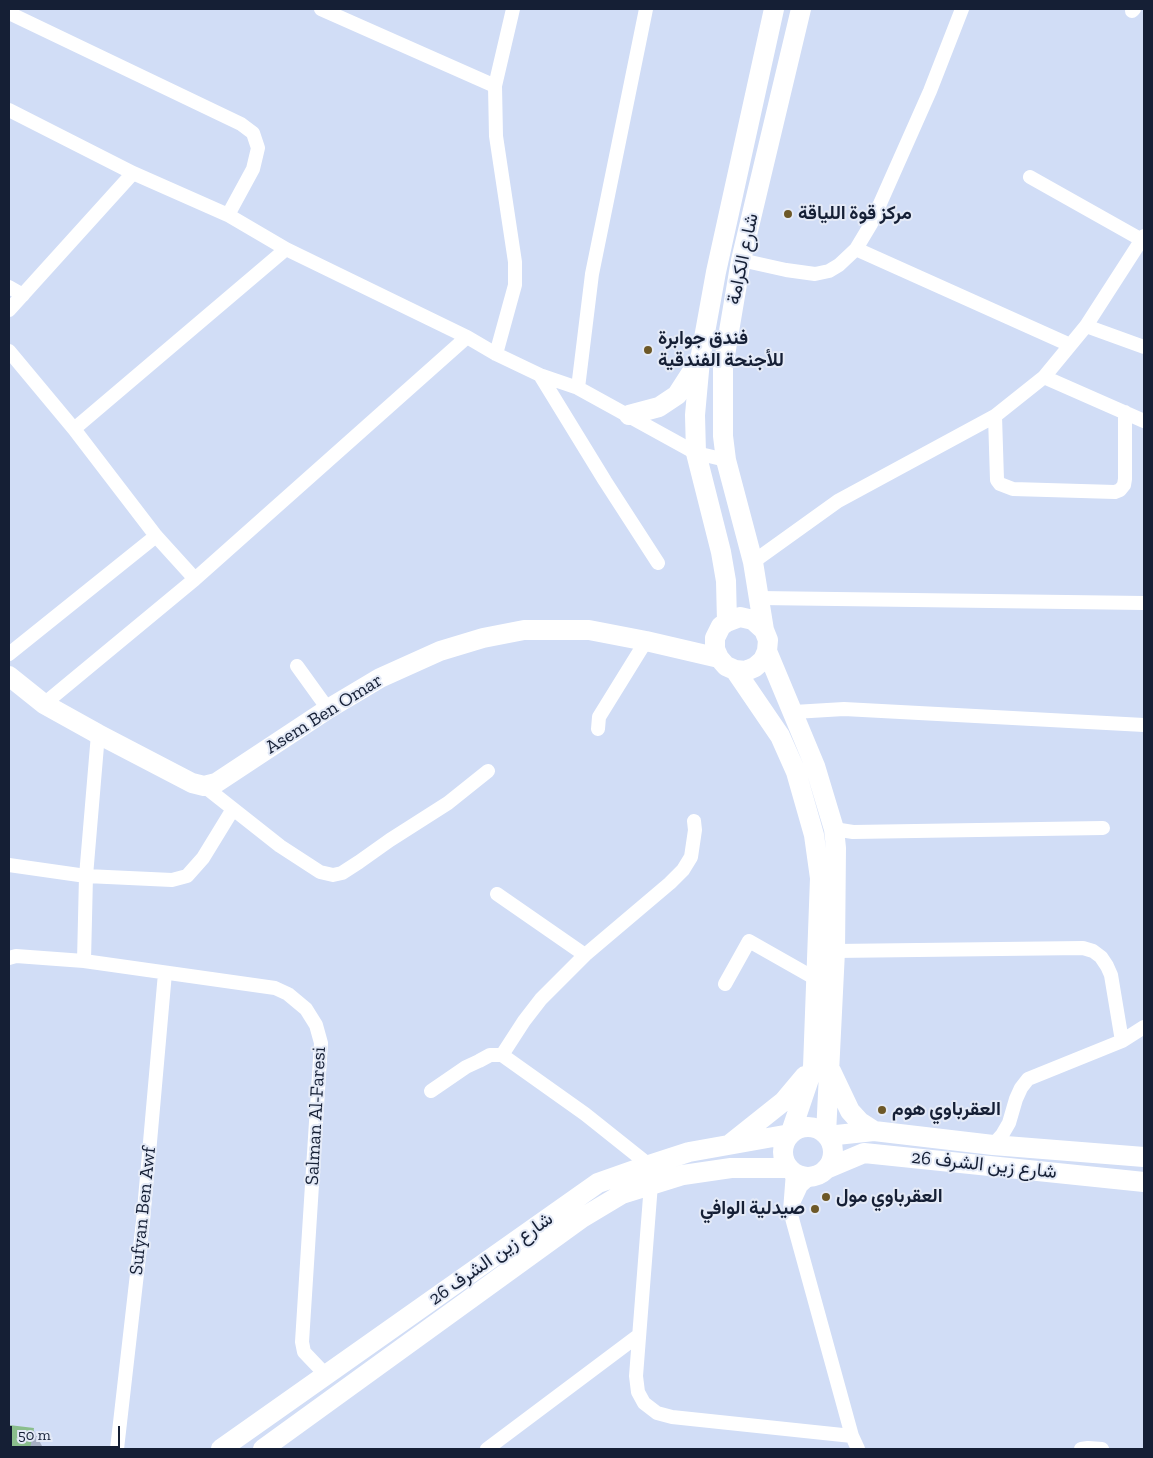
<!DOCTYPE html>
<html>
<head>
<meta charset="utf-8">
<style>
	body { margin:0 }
	#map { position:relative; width:1153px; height:1458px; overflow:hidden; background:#d1ddf6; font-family:"Zilla Slab",serif }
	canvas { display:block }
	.frame { position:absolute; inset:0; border:10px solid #151f35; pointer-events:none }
	.scale { position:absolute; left:10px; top:1426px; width:110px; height:22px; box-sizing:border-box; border:2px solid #151f35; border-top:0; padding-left:6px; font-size:15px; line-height:18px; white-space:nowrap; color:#151f35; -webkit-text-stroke:4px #e4eaf7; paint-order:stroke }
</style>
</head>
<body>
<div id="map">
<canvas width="1153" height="1458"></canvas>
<div class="frame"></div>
<div class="scale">50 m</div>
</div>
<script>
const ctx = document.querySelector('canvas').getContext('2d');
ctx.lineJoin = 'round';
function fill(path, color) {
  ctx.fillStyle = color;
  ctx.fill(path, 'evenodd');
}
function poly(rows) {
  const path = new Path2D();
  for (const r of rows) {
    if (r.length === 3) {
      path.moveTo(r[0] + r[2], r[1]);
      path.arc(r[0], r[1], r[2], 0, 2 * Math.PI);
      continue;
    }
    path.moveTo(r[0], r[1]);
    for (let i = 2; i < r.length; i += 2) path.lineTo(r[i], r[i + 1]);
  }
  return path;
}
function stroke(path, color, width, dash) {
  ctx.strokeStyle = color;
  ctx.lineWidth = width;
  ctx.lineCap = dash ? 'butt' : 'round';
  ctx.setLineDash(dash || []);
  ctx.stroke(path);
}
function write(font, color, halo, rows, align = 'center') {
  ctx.font = font + ' "Zilla Slab",Vazirmatn,serif';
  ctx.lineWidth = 4;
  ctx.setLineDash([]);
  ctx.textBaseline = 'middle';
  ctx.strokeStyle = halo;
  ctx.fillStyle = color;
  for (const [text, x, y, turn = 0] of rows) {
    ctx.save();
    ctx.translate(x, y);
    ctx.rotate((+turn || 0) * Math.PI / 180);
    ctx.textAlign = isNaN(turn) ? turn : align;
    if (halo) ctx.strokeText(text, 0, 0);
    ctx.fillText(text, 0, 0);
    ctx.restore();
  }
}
fill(poly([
	[9,1426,33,1429,42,1446,42,1449,9,1449]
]), '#0003');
fill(poly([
	[9,1425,34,1428,30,1449,9,1449]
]), '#8abe8c');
stroke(poly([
	[321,9,495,86],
	[1132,11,1134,9],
	[9,13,241,124,253,133,258,148,253,169,228,215],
	[9,110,133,173,228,215,286,249,467,337,496,354,540,375,578,388,696,453,726,460],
	[1030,177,1142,240],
	[856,249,1070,345],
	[741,260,786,270,815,274,829,271,839,265,856,249,871,224,930,91,962,9],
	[9,287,23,295],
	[9,310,133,173],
	[1086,326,1144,347],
	[9,351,74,429,156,536,195,579],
	[496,354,515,285,515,262,496,136,495,86,513,9],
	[540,375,605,481,658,563],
	[1044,377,1144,421],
	[578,388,592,274,646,9],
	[995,416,997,480,1000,484,1013,489,1115,492,1120,490,1124,485,1125,479,1125,412],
	[74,429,286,249],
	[753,562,838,501,995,416,1044,377,1086,326,1144,236],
	[759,598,1144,603],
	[9,654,156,536],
	[297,666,328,709],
	[44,704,195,579,467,337],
	[794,712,844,709,1144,725],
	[598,729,599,717,646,641],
	[204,786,280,846,320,872,333,875,342,873,359,862,390,840,448,803,488,771],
	[834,829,853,832,1103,828],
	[9,865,86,876,172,880,187,876,203,858,233,809],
	[497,894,585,955],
	[835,951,1083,948,1093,951,1101,957,1107,966,1111,975,1122,1041],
	[9,958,16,956,84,961,275,988,288,994,306,1009,316,1025,321,1043,302,1342,304,1352,325,1374],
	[84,961,86,876,98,734],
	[725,984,749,941,816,979],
	[431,1091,466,1067,479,1061,490,1055,502,1055],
	[993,1145,1002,1135,1009,1123,1016,1099,1021,1088,1028,1079,1122,1041,1144,1027],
	[649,1165,585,1114,502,1055,524,1021,541,999,585,955,670,883,683,870,691,857,695,830,694,821],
	[793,1172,790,1211,852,1436,858,1449],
	[651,1184,636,1376,638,1392,644,1403,657,1413,672,1417,852,1436],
	[794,1201,801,1186,811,1177],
	[117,1449,143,1221,165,973],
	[487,1449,639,1335],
	[1081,1449,1088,1448,1102,1449]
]), '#fff', 14);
stroke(poly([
	[629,415,659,407,677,395,697,364],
	[727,622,726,581,721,552,696,453,695,415,700,360,716,272,774,9],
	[764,630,753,562,726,460,723,436,723,367,741,260,801,9],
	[767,651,763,660,755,667,746,671,735,670,726,666,719,658,715,649,715,638,721,626,727,622,740,617,753,620,764,630,768,640,767,651,815,766,834,829,836,848,835,951,826,1134],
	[735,670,780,736,796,772,814,835,820,878,813,1067,791,1132],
	[9,676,44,704,98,734,192,783,204,786,216,783,328,709,380,678,440,651,483,638,524,630,589,630,646,641,719,658],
	[831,1071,850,1111,860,1122,874,1131],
	[808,1152,25],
	[827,1136,874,1131,993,1145,1144,1157],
	[730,1144,784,1101,805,1076],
	[826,1169,864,1153,1144,1182],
	[221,1449,598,1183,649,1165,689,1152,790,1134],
	[263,1449,582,1218,622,1194,683,1175,731,1168,788,1168]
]), '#fff', 20);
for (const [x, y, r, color] of [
	[788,214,5,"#6d5827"],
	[648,350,5,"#6d5827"],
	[882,1110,5,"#6d5827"],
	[826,1197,5,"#6d5827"],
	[815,1209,5,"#6d5827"]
]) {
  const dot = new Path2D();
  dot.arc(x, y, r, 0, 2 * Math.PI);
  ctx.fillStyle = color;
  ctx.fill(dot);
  stroke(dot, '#e4eaf7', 2);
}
write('bold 19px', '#151f35', '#e4eaf7', [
	["مركز قوة اللياقة",798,214],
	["فندق جوابرة",658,339],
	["للأجنحة الفندقية",658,361],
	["العقرباوي هوم",892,1110],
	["العقرباوي مول",836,1197],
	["صيدلية الوافي",805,1209,"right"]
], 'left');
write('19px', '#151f35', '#e4eaf7', [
	["شارع الكرامة",743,259,-78],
	["Asem Ben Omar",324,714,-32],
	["Salman Al-Faresi",316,1116,-87],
	["شارع زين الشرف 26",984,1165,6],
	["Sufyan Ben Awf",143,1211,-84],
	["شارع زين الشرف 26",491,1259,-35]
]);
</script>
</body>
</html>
